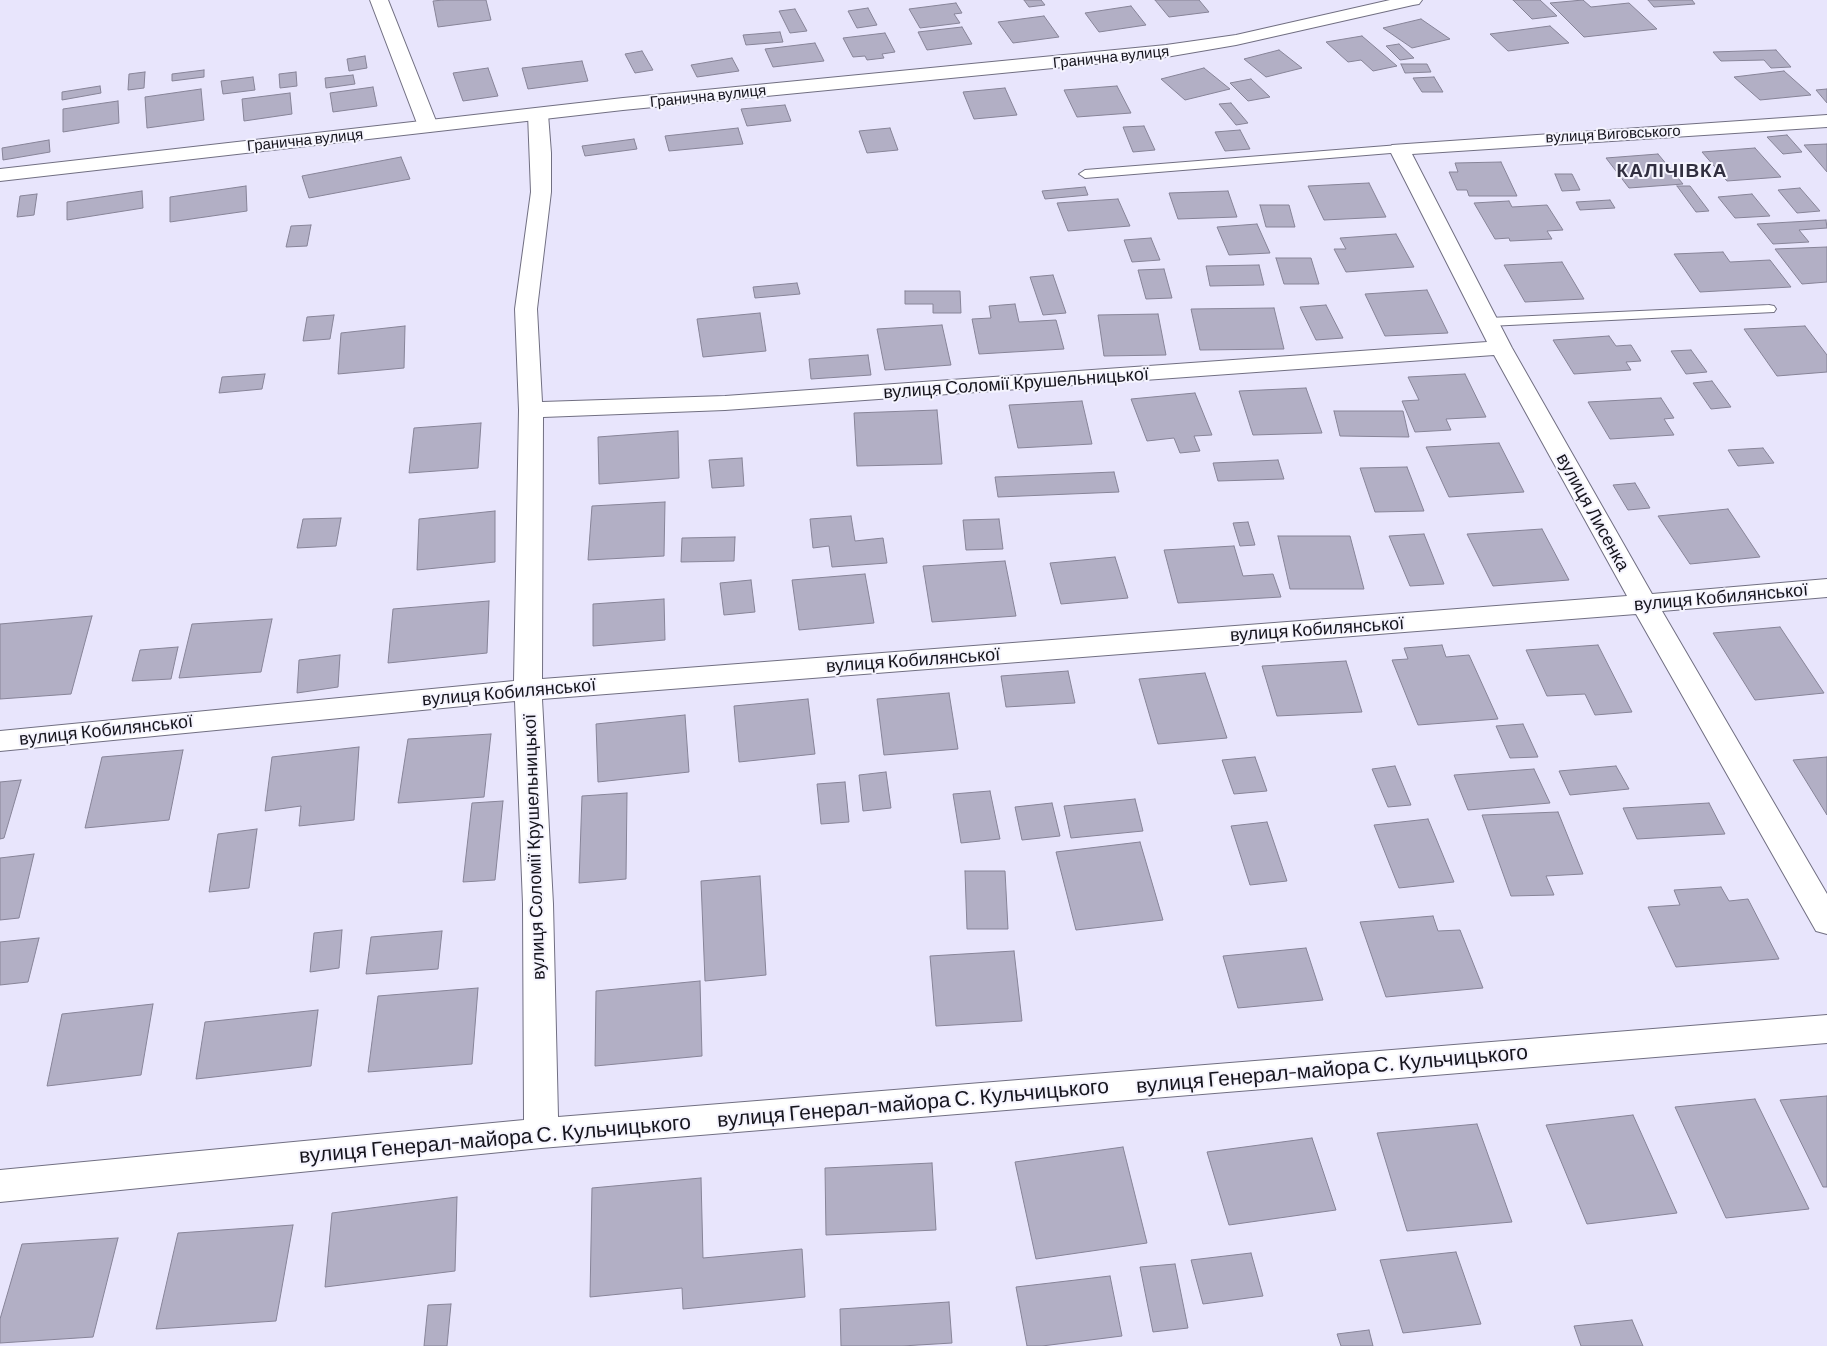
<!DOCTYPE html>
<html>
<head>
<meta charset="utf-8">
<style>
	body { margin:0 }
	canvas { display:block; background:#e8e5fc }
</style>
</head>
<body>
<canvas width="1827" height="1346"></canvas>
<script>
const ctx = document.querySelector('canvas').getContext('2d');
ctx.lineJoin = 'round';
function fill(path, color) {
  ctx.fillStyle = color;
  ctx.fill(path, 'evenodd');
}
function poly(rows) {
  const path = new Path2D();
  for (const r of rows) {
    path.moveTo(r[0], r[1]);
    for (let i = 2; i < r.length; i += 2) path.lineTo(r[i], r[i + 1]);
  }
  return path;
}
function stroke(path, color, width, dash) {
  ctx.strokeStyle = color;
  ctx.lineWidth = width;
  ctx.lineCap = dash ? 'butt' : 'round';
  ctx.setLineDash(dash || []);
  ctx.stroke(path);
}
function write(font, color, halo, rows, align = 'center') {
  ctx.font = font + ' Barlow,sans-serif';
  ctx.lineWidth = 4;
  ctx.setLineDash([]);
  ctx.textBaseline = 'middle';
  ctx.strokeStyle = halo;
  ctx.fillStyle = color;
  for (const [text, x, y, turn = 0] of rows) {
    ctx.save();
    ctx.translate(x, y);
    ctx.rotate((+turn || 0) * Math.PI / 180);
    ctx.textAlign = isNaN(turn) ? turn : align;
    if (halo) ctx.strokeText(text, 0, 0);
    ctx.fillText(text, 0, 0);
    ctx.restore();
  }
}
const building = poly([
	[443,0,486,0,491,20,438,27,433,1,443,0],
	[1024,0,1041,0,1045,5,1029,7,1024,0],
	[1155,0,1199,0,1209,12,1169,17,1155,0],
	[1513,0,1540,0,1557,16,1532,19,1513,0],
	[1583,0,1591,7,1629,3,1657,29,1584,37,1550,3,1583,0],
	[1648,0,1692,0,1695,4,1654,7,1648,0],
	[956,3,962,13,954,14,960,23,920,28,909,9,956,3],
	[1131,6,1146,25,1099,32,1085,13,1131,6],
	[868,8,877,25,857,28,848,11,868,8],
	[795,9,807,31,790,33,779,11,795,9],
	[1044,16,1059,37,1013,43,998,22,1044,16],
	[1421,19,1450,39,1412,48,1383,28,1421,19],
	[1550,26,1569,43,1508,51,1490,34,1550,26],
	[962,27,972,44,927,50,918,32,962,27],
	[780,32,783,42,746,45,743,35,780,32],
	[885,33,895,52,882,54,884,58,867,60,865,56,853,57,843,38,885,33],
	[1362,36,1397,66,1373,71,1361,60,1348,62,1326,42,1362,36],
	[815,43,824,61,773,67,765,49,815,43],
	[1399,44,1414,58,1400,60,1386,46,1399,44],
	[1279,50,1302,68,1266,77,1244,59,1279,50],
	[1776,50,1791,67,1771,68,1764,60,1721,61,1713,52,1776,50],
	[642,51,653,70,635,73,625,54,642,51],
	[365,56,367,68,349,71,347,59,365,56],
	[732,58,739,71,697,77,691,65,732,58],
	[582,61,588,81,528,89,522,68,582,61],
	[1401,64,1427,64,1431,72,1405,73,1401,64],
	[488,68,498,96,463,101,453,73,488,68],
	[1204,68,1230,89,1185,100,1161,79,1204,68],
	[204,70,204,77,172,81,172,74,204,70],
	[1784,71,1811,95,1760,100,1734,77,1784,71],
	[145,72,144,88,128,90,129,74,145,72],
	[296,72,297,86,280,88,279,74,296,72],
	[353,75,355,84,326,88,325,78,353,75],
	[253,77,255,90,223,94,221,81,253,77],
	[1434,77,1443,92,1422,92,1413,78,1434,77],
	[1251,79,1270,97,1248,101,1230,83,1251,79],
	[100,86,101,93,62,100,62,92,100,86],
	[1117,86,1131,113,1077,117,1064,90,1117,86],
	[373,87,377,106,333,112,330,93,373,87],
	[1005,88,1017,115,974,119,963,92,1005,88],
	[201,89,204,120,147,128,145,97,201,89],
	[1827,89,1827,103,1816,90,1827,89],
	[290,93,292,114,244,121,242,99,290,93],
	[118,101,119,123,63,132,63,109,118,101],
	[1231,103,1248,123,1236,125,1219,104,1231,103],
	[785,105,791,121,747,126,741,109,785,105],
	[1144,126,1155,150,1133,152,1123,127,1144,126],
	[738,128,743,144,669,151,665,136,738,128],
	[890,128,898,150,867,153,859,131,890,128],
	[1240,130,1250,149,1225,151,1215,132,1240,130],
	[1787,135,1802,152,1783,154,1767,137,1787,135],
	[634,139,637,149,585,156,582,146,634,139],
	[49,140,50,152,3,160,2,148,49,140],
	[1827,144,1827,172,1804,145,1827,144],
	[1755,148,1781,177,1727,181,1702,152,1755,148],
	[1658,154,1683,184,1629,188,1606,158,1658,154],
	[401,157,410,179,309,198,302,176,401,157],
	[1501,162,1517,196,1469,196,1467,190,1457,190,1449,172,1458,172,1455,163,1501,162],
	[1555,174,1572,174,1580,190,1562,191,1555,174],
	[1369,183,1386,217,1324,220,1308,186,1369,183],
	[246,186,247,211,170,222,170,197,246,186],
	[1677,186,1690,186,1709,211,1696,212,1677,186],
	[1085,187,1088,195,1045,199,1042,191,1085,187],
	[1800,188,1820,211,1797,213,1778,190,1800,188],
	[142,191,143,208,67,220,67,202,142,191],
	[1228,191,1237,217,1178,219,1169,193,1228,191],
	[37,194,34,215,17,217,20,196,37,194],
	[1752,194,1770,216,1735,218,1718,197,1752,194],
	[1118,199,1130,226,1068,231,1057,203,1118,199],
	[1610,200,1615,208,1580,210,1576,202,1610,200],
	[1509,201,1512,207,1547,205,1563,230,1547,231,1552,239,1510,241,1509,238,1495,239,1474,203,1509,201],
	[1260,205,1289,205,1295,227,1266,227,1260,205],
	[1826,220,1827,228,1799,230,1809,242,1773,244,1757,224,1826,220],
	[1257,224,1270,253,1229,255,1217,227,1257,224],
	[311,225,307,246,286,247,291,226,311,225],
	[1396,234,1414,267,1346,272,1334,249,1346,249,1340,238,1396,234],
	[1151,238,1160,260,1132,262,1124,240,1151,238],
	[1827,247,1827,282,1802,284,1775,249,1827,247],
	[1723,252,1730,262,1770,260,1791,287,1700,292,1674,254,1723,252],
	[1276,258,1311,258,1319,284,1284,284,1276,258],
	[1562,262,1584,299,1525,302,1504,265,1562,262],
	[1259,265,1264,285,1210,286,1206,266,1259,265],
	[1164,269,1172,298,1146,299,1138,270,1164,269],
	[1053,275,1066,313,1043,315,1030,277,1053,275],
	[797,283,800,294,755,298,753,287,797,283],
	[1427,290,1448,333,1385,336,1365,294,1427,290],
	[905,291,960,291,961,313,933,313,933,304,905,304,905,291],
	[1015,304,1019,322,1056,320,1064,349,979,354,972,319,991,318,989,306,1015,304],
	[1326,305,1343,338,1316,340,1300,307,1326,305],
	[1274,308,1284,349,1200,350,1191,309,1274,308],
	[760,313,766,351,703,357,697,319,760,313],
	[1158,314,1166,355,1104,356,1098,315,1158,314],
	[334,315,330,339,303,341,307,317,334,315],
	[942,325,951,365,885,370,877,329,942,325],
	[405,326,404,368,338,374,341,333,405,326],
	[1805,326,1827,355,1827,372,1777,376,1744,329,1805,326],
	[1609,336,1616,346,1631,345,1641,361,1626,362,1631,370,1574,374,1553,340,1609,336],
	[1691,350,1707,372,1686,374,1671,351,1691,350],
	[868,355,871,375,811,379,809,359,868,355],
	[265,374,262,389,219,393,222,377,265,374],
	[1465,374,1486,417,1446,419,1451,430,1415,432,1402,401,1419,400,1408,377,1465,374],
	[1712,381,1731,407,1711,409,1693,383,1712,381],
	[1306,388,1322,433,1253,435,1239,391,1306,388],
	[1195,393,1212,435,1194,436,1200,451,1180,453,1174,438,1147,441,1131,399,1195,393],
	[1661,398,1674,418,1664,419,1674,435,1610,439,1588,402,1661,398],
	[1082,401,1092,444,1018,448,1009,405,1082,401],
	[937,410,942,464,857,466,854,413,937,410],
	[1334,411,1403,411,1409,437,1340,436,1334,411],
	[481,423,478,468,409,473,414,428,481,423],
	[678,431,679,478,599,484,598,437,678,431],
	[1499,443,1524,492,1449,497,1426,447,1499,443],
	[1763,448,1774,463,1738,466,1728,450,1763,448],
	[742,458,744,486,712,488,709,460,742,458],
	[1278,460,1284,479,1218,481,1213,463,1278,460],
	[1407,467,1424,511,1375,512,1360,468,1407,467],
	[1114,472,1119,492,998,497,995,477,1114,472],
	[1635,483,1650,508,1628,510,1613,485,1635,483],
	[665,502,664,556,588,560,592,506,665,502],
	[1728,509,1760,557,1690,564,1658,516,1728,509],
	[495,511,495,562,417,570,419,519,495,511],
	[851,516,855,541,883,538,887,563,832,567,829,546,813,548,810,519,851,516],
	[341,518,336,546,297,548,303,519,341,518],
	[999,519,1003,549,966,550,963,520,999,519],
	[1248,522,1255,545,1240,546,1233,523,1248,522],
	[1542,529,1569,580,1493,586,1467,534,1542,529],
	[1424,534,1444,584,1410,586,1389,536,1424,534],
	[1278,536,1350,536,1364,589,1290,589,1278,536],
	[735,537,734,561,681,562,682,538,735,537],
	[1234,546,1243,576,1273,574,1281,597,1178,603,1164,550,1234,546],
	[1115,557,1128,598,1061,604,1050,563,1115,557],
	[1005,561,1016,616,932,622,923,566,1005,561],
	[865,574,874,623,799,630,792,580,865,574],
	[751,580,755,612,724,615,720,583,751,580],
	[664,599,665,640,593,646,593,604,664,599],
	[489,601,487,653,388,663,393,609,489,601],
	[92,616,71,694,0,699,0,624,92,616],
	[272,619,261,672,179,678,192,624,272,619],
	[1780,627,1824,693,1755,700,1713,633,1780,627],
	[1442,645,1446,657,1469,655,1498,719,1418,725,1392,660,1408,659,1404,648,1442,645],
	[1598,645,1632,712,1595,715,1585,694,1547,696,1526,650,1598,645],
	[178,647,171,679,132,681,140,650,178,647],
	[340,655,338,687,297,693,299,660,340,655],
	[1346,661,1362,712,1277,716,1262,666,1346,661],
	[1068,671,1075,703,1006,707,1001,676,1068,671],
	[1205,673,1227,738,1158,744,1139,679,1205,673],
	[949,693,958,749,884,755,877,699,949,693],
	[808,699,815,754,739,762,734,706,808,699],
	[685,715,689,772,598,782,596,724,685,715],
	[1523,724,1538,757,1510,758,1496,726,1523,724],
	[491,734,484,797,398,803,408,739,491,734],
	[359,747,354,820,299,826,301,806,265,811,272,757,359,747],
	[183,750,169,820,85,828,102,757,183,750],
	[1255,757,1267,791,1234,794,1222,760,1255,757],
	[1827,757,1827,815,1793,760,1827,757],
	[1395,766,1411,805,1388,807,1372,769,1395,766],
	[1616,766,1629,789,1570,795,1559,771,1616,766],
	[1534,769,1550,803,1468,810,1454,775,1534,769],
	[886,772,891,808,863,811,859,775,886,772],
	[21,780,4,838,0,839,0,782,21,780],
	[845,782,849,822,821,824,817,784,845,782],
	[990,791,1000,839,961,843,953,794,990,791],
	[627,793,626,879,579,883,582,796,627,793],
	[1135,799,1143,831,1071,838,1064,806,1135,799],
	[503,801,495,880,463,882,472,803,503,801],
	[1052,803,1060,836,1022,840,1015,807,1052,803],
	[1709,803,1725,834,1637,839,1623,808,1709,803],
	[1558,812,1583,874,1546,876,1554,895,1511,896,1482,815,1558,812],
	[1428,819,1454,882,1399,888,1374,825,1428,819],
	[1267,822,1287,881,1250,885,1231,826,1267,822],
	[257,829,249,888,209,892,218,834,257,829],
	[1140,842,1163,920,1076,930,1056,852,1140,842],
	[34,854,19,918,0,920,0,858,34,854],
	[965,871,1005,871,1008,929,967,929,965,871],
	[760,876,766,975,705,981,701,881,760,876],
	[1721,887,1729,901,1748,899,1779,959,1676,967,1648,907,1680,905,1674,890,1721,887],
	[1433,916,1438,931,1460,930,1483,988,1386,997,1360,922,1433,916],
	[342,930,339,968,310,972,314,933,342,930],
	[442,931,438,969,366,974,371,937,442,931],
	[39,938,28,982,0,985,0,942,39,938],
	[1306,948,1323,1000,1238,1008,1223,956,1306,948],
	[1014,951,1022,1021,936,1026,930,956,1014,951],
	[700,981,702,1056,595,1066,596,991,700,981],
	[478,988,472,1064,368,1072,378,996,478,988],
	[153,1004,141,1075,47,1086,62,1014,153,1004],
	[318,1010,311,1066,196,1079,205,1022,318,1010],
	[1827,1096,1827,1187,1823,1187,1780,1100,1827,1096],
	[1755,1099,1809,1209,1726,1218,1675,1107,1755,1099],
	[1633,1115,1677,1213,1587,1224,1546,1125,1633,1115],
	[1477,1124,1512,1222,1407,1231,1377,1133,1477,1124],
	[1312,1138,1336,1210,1229,1225,1207,1152,1312,1138],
	[1123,1147,1147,1243,1036,1259,1015,1162,1123,1147],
	[932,1163,936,1230,826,1235,825,1168,932,1163],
	[701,1178,703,1258,802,1249,805,1297,683,1309,682,1288,590,1297,592,1188,701,1178],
	[457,1197,455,1271,325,1287,332,1213,457,1197],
	[293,1225,276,1321,156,1329,178,1233,293,1225],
	[118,1238,93,1337,0,1343,0,1319,22,1244,118,1238],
	[1456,1252,1481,1324,1403,1333,1380,1260,1456,1252],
	[1251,1253,1263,1296,1203,1304,1191,1260,1251,1253],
	[1175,1264,1188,1328,1153,1332,1140,1267,1175,1264],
	[1110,1276,1122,1336,1042,1346,1027,1346,1016,1287,1110,1276],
	[949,1302,952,1343,902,1346,841,1346,840,1309,949,1302],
	[451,1304,447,1346,424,1346,428,1305,451,1304],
	[1632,1320,1643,1346,1581,1346,1574,1326,1632,1320],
	[1369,1330,1373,1346,1341,1346,1337,1334,1369,1330]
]);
fill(building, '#b2afc5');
stroke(building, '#878498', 1);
const service = poly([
	[1399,145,1403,146,1405,149,1403,152,1085,178,1079,174,1085,170,1399,145],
	[1769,305,1774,306,1776,309,1774,312,1489,326,1484,325,1482,322,1484,319,1489,318,1769,305]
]);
const minor = poly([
	[370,0,388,0,438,126,435,130,428,132,421,130,418,126,370,0],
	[538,108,545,110,548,114,551,153,551,192,537,309,542,402,725,396,1487,342,1389,149,1392,145,1827,115,1827,127,1412,154,1512,348,1652,594,1827,579,1827,597,1662,611,1827,894,1827,934,1816,931,1636,614,542,699,553,904,558,1117,1827,1015,1827,1043,541,1148,0,1202,0,1170,524,1120,523,904,515,701,0,751,0,731,514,681,519,410,515,309,531,192,528,114,531,110,538,108],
	[1494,355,1627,596,542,679,543,417,725,410,1494,355]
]);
const tertiary = poly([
	[1390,0,1422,0,1419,4,1413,5,1236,45,1166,57,623,110,0,181,0,169,623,98,1166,45,1236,35,1390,0]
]);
stroke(service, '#716f82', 2);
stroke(minor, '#716f82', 2);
stroke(tertiary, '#716f82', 2);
fill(service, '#fff');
fill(minor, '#fff');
fill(tertiary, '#fff');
write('15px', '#16151d', '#f5f4fe', [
	["Гранична вулиця",1111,57,-6],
	["Гранична вулиця",708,96,-6],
	["вулиця Виговського",1613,134,-3],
	["Гранична вулиця",305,140,-6]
]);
write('18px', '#16151d', '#f5f4fe', [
	["вулиця Соломії Крушельницької",1016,383,-4],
	["вулиця Лисенка",1593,512,61],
	["вулиця Кобилянської",1721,597,-5],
	["вулиця Кобилянської",1317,629,-4],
	["вулиця Кобилянської",913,660,-4],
	["вулиця Кобилянської",509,692,-5],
	["вулиця Кобилянської",106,730,-6],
	["вулиця Соломії Крушельницької",534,847,-92]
]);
ctx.letterSpacing = '1px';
write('bold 19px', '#312f40', '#f5f4fe', [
	["КАЛІЧІВКА",1672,171]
]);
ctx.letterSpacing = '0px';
write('21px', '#16151d', '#f5f4fe', [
	["вулиця Генерал-майора С. Кульчицького",1332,1069,-5],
	["вулиця Генерал-майора С. Кульчицького",913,1103,-5],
	["вулиця Генерал-майора С. Кульчицького",495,1139,-5]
]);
</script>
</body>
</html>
